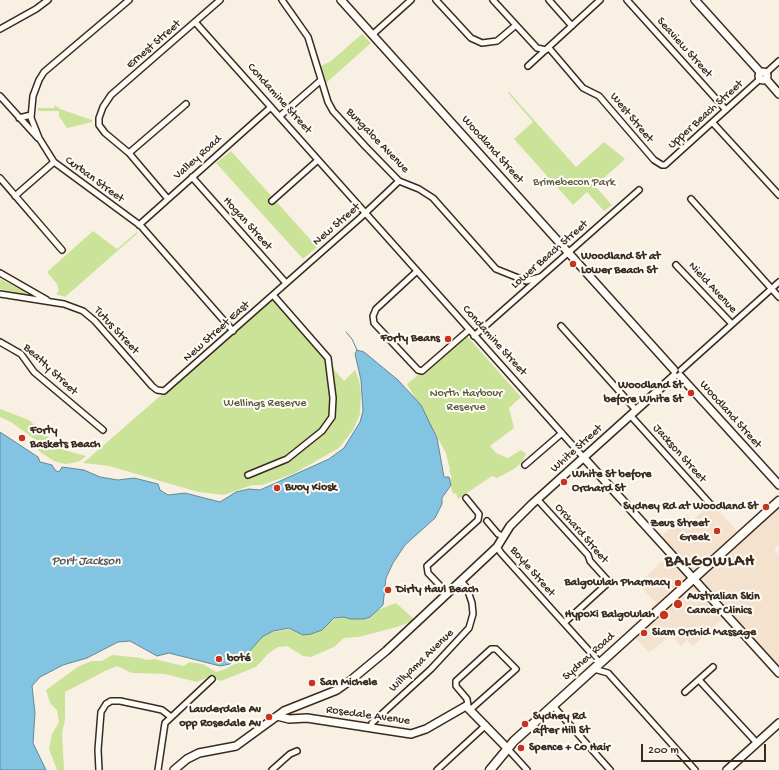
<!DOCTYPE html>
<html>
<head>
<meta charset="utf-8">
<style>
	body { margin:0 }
	#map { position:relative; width:779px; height:770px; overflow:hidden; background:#f9f0e4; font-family:"Gochi Hand",sans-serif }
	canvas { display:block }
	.scale { position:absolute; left:641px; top:744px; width:125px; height:18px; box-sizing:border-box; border:2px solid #3b2a1e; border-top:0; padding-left:5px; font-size:12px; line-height:14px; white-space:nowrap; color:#3b2a1e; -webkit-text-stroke:3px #fdfcf7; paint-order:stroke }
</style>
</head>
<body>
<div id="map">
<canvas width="779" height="770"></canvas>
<div class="scale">200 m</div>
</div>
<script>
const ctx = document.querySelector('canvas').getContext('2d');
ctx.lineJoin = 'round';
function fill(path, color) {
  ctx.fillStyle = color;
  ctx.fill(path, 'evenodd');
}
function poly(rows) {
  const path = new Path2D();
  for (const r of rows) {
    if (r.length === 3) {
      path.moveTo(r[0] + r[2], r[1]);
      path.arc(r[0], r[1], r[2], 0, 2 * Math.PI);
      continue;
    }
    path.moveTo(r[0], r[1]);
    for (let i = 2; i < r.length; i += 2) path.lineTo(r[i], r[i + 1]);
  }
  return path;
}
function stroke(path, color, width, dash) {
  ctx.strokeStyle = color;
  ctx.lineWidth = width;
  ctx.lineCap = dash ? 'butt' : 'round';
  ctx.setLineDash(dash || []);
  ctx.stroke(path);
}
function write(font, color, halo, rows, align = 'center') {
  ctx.font = font + ' "Gochi Hand",sans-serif';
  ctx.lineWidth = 4;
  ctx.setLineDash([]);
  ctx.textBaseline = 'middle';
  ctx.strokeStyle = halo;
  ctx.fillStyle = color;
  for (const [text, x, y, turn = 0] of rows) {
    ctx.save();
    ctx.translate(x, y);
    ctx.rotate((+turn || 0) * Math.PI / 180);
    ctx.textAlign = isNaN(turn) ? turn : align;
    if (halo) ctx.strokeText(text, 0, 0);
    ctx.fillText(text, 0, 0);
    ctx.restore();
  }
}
fill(poly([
	[777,494,779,496,779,545,774,549,779,556,779,667,729,613,693,646,687,640,681,646,671,635,649,653,628,629,656,603,638,584,665,558,663,535,686,514,692,521,706,508,718,510,737,531]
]), '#f4e2ce');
fill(poly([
	[362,34,371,43,326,83,321,66,331,61],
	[509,92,576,167,604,142,625,159,595,186,612,205,604,211,587,192,573,205,514,139,533,122,508,93],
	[55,105,60,109,92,120,92,122,67,128,59,116,59,111,38,111,38,108,54,108],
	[231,151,317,247,303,259,216,163],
	[93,231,117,249,137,232,138,233,65,297,56,294,59,291,57,284,47,272],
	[0,279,34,296,0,289],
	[272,299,344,381,355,370,359,380,361,393,360,414,353,430,339,448,293,474,262,485,252,485,224,495,198,492,109,466,83,463],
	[467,336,521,397,509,408,514,428,490,446,496,453,508,458,521,450,526,454,522,462,514,469,497,478,492,476,458,499,456,493,453,494,449,481,452,477,449,471,450,470,446,453,407,384,419,374,424,375],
	[0,409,29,420,61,449,86,456,80,461,73,463,65,464,54,461,40,452,37,448,37,441,11,422,0,417],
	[396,603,415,620,397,627,359,637,344,638,334,647,311,657,303,656,287,646,278,647,268,654,256,667,221,681,209,677,197,682,165,674,132,673,117,666,105,671,65,692,65,720,62,733,64,770,57,770,49,749,52,734,59,722,57,710,50,703,46,690,79,666,92,661,102,661,112,655,123,656,141,658,146,660,154,659,184,666,189,662,203,664,216,672,225,669,241,661,250,652,259,637,272,632,289,629,305,634,317,631,335,619,375,611]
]), '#cbe399');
const water = poly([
	[357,350,364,352,398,380,421,405,437,438,444,477,449,477,451,485,442,498,442,504,435,518,405,545,393,563,386,578,383,605,370,617,364,619,350,619,344,617,334,618,322,630,311,634,303,635,289,628,273,631,262,637,249,652,240,655,230,664,220,666,169,653,157,656,130,641,118,642,87,658,63,665,40,677,32,686,35,713,33,743,46,770,0,770,0,432,38,457,40,462,52,465,56,471,59,472,62,467,84,470,100,477,118,480,134,478,158,484,160,490,168,495,185,493,220,502,236,492,249,489,260,490,329,459,344,448,360,422,363,411,361,380,355,354,357,350]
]);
fill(water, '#83c4e3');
stroke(water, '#668694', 1);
stroke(poly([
	[346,332,352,339,357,350]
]), '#668694', 1);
const street = poly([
	[129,0,44,72,39,80,33,96,31,118,39,138,54,162,141,226,233,331],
	[282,0,308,37,328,102,333,111,365,146,399,181,419,189,433,198,496,269,526,281,540,277],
	[436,0,471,38,482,43,497,41,516,25],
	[493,0,537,48,546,50],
	[549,0,572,26],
	[627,0,726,110],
	[195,22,584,458],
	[0,29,36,9,48,0],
	[372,35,411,0],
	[549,48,583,88,599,96,654,160,662,165,665,165,760,79],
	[528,66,600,0],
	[766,73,779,61],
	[0,96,38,138],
	[280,116,320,81],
	[19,118,31,115],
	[713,123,779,195],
	[129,153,186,104],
	[192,177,286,283],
	[0,178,62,250],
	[15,196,54,162],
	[168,199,129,153,105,133,99,125,99,118,103,107,111,95,220,0],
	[691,199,779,297],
	[272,201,318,160],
	[139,225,271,107],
	[676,265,732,324],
	[416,272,376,309,373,316,374,323,418,370,422,371,469,330],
	[0,273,47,300],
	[0,294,64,304,83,311,95,321,152,386,157,390,164,391,360,218,399,181],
	[561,326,636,410],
	[474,336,639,190],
	[0,342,21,354,34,372,103,430],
	[681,370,779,282],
	[630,415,712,506],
	[525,465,562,433],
	[248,475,287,459,322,431,332,417,333,398,328,358,273,295],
	[537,499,588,555,590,561,609,582,564,623],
	[487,521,498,534,503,536],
	[497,547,501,553,600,663],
	[448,594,428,573,427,566,478,520,479,514,466,498],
	[594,669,608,673,695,770],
	[699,680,757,743],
	[685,692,713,667],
	[468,706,467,699,456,686,456,681,491,649,496,649,516,669,471,709],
	[553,706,610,770],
	[371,727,372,723,431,669,469,628,473,614,472,603,467,588,461,581],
	[507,748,527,770],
	[99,770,98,750,101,712,106,704,111,701,120,701,153,708,162,710,171,717],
	[158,770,165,723,212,679],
	[272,770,290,754,297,751],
	[437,770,486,725]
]);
const secondary = poly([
	[341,0,674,370],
	[695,0,760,72],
	[763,76,4],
	[766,79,779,94],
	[680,376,779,485],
	[584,458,779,673],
	[277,716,289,719,307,718,411,734,426,729,466,706,507,748],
	[174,770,187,759,199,753,236,746,284,711,337,690,351,680,386,651,497,547,510,526,532,504,674,376],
	[727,770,779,723]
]);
const primary = poly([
	[490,770,514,741,779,501]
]);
stroke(street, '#3b2a1e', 8);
stroke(secondary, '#3b2a1e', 10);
stroke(primary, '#3b2a1e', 11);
stroke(street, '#fdfcf7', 5);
stroke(secondary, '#fdfcf7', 7);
stroke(primary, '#fdfcf7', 8);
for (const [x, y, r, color] of [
	[573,264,4,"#c8321e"],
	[448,339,4,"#c8321e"],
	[691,393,4,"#c8321e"],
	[22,438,4,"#c8321e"],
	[564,482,4,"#c8321e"],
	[277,488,4,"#c8321e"],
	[766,507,4,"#c8321e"],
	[717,531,4,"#c8321e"],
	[678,583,4,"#c8321e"],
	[388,590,4,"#c8321e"],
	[678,604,5,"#c8321e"],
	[664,615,5,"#c8321e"],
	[644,633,4,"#c8321e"],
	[219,659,4,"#c8321e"],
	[312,683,4,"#c8321e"],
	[269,717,4,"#c8321e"],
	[525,724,4,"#c8321e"],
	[521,748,4,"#c8321e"]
]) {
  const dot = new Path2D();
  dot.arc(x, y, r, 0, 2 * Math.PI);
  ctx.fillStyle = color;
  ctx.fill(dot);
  stroke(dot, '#fdfcf7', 1.5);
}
write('12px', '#3b2a1e', '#fdfcf7', [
	["Ernest Street",154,45,-41],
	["Seaview Street",684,48,48],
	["Condamine Street",279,99,48],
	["Upper Beach Street",706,115,-42],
	["West Street",631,118,50],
	["Bungaloe Avenue",377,141,46],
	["Woodland Street",492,150,48],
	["Valley Road",198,158,-42],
	["Curban Street",94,180,36],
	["Hogan Street",247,224,48],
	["New Street",337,225,-41],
	["Lower Beach Street",550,255,-41],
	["Nield Avenue",712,288,47],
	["Tutus Street",116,331,47],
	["New Street East",217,332,-42],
	["Condamine Street",494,341,48],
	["Beatty Street",50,370,43],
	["Woodland Street",730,415,48],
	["White Street",577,449,-42],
	["Jackson Street",679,454,48],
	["Orchard Street",581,534,49],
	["Boyle Street",532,572,49],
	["Sydney Road",589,657,-42],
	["Willyama Avenue",422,661,-44],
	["Rosedale Avenue",368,716,8]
]);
write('12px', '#5f583d', '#fdfcf7', [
	["Brimebecon Park",574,183],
	["North Harbour",466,394],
	["Reserve",466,408],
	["Wellings Reserve",265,404]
]);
write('bold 12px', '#3b2a1e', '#fdfcf7', [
	["Woodland St at",581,257],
	["Lower Beach St",581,271],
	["Forty Beans",440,339,"right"],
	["Woodland St",683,386,"right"],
	["before White St",683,400,"right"],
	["Forty",30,431],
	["Baskets Beach",30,445],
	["White St before",572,475],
	["Orchard St",572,489],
	["Buoy Kiosk",285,488],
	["Sydney Rd at Woodland St",758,507,"right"],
	["Zeus Street",709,524,"right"],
	["Greek",709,538,"right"],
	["Balgowlah Pharmacy",670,583,"right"],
	["Dirty Haul Beach",396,590],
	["Australian Skin",687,597],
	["Cancer Clinics",687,611],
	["Hypoxi Balgowlah",655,615,"right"],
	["Siam Orchid Massage",652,633],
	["boté",227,659],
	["San Michele",320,683],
	["Lauderdale Av",261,710,"right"],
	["opp Rosedale Av",261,724,"right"],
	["Sydney Rd",533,717],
	["after Hill St",533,731],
	["Spence + Co Hair",529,748]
], 'left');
write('italic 13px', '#515859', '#fdfcf7', [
	["Port Jackson",86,562]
]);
ctx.letterSpacing = '1px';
write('bold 16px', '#3b2a1e', '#fdfcf7', [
	["BALGOWLAH",710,563]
]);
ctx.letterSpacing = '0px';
</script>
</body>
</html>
